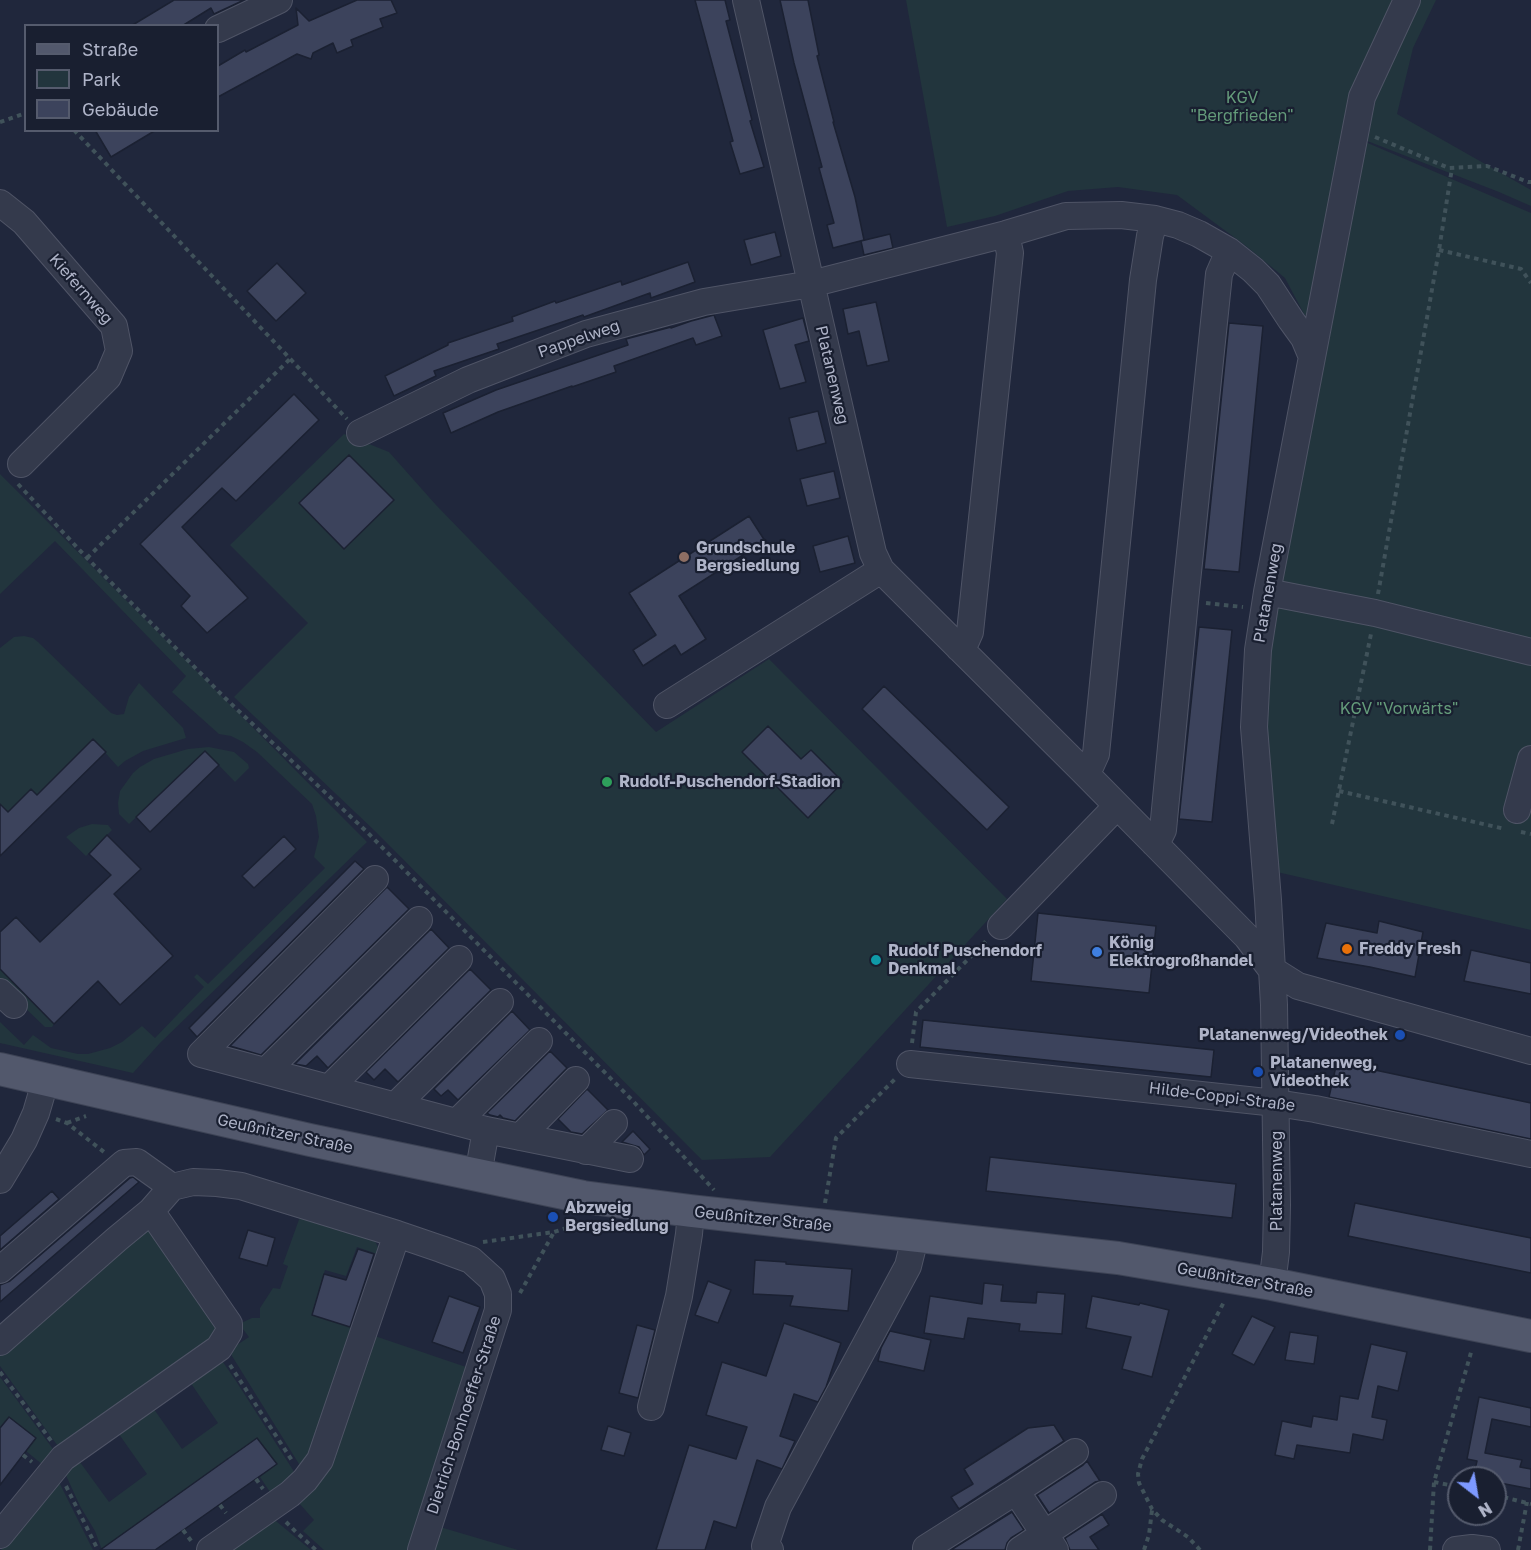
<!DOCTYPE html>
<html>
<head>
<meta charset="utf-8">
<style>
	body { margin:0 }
	#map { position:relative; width:1531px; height:1550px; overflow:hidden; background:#20273c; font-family:"Golos Text",sans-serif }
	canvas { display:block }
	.legend { position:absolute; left:24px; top:24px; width:195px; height:108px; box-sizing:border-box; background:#191f30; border:2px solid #555b6d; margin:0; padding:8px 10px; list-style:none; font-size:18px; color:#afb4c8 }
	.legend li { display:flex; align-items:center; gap:12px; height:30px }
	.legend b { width:30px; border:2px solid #555b6d }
	.north { position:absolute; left:1447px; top:1466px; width:60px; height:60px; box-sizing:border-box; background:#191f30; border:2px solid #555b6d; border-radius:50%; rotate:149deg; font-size:16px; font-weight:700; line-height:24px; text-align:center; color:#afb4c8 }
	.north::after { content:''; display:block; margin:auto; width:21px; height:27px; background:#7d99ff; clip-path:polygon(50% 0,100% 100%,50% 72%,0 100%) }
</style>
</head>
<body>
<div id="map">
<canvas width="1531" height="1550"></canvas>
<ul class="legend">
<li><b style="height:8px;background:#52586c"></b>Straße</li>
<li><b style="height:16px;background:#22353d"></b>Park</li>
<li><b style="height:16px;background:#3c435c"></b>Gebäude</li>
</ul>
<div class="north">N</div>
</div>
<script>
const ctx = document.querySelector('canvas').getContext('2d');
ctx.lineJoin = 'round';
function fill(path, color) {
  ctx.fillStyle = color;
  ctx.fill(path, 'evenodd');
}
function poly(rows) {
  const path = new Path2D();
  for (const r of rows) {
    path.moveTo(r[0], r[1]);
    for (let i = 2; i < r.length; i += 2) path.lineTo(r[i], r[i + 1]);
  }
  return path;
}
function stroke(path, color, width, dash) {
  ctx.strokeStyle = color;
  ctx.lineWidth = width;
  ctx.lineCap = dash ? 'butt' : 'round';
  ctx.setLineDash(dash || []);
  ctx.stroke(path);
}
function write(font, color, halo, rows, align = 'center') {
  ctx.font = font + ' "Golos Text",sans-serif';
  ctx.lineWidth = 4.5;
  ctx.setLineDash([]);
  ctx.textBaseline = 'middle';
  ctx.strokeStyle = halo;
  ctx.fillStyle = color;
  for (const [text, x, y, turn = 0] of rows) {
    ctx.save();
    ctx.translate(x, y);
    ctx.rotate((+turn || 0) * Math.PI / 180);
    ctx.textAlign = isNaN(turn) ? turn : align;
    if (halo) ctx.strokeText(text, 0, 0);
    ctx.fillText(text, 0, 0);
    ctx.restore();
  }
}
fill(poly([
	[906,0,1399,0,1313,321,1304,314,1285,278,1246,246,1177,195,1118,187,1068,191,995,216,947,227],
	[1412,0,1436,0,1413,48,1397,114,1531,190,1531,206,1499,192,1362,139,1369,92],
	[1363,141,1531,213,1531,930,1277,872,1265,732,1269,640],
	[344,434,389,452,436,505,656,732,769,659,1007,899,770,1157,702,1160,376,832,234,697,308,623,230,545],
	[0,474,367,842,160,1043,133,1073,0,1043,0,1022,24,1045,33,1035,51,1048,78,1054,88,1054,110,1048,122,1042,142,1026,155,1038,204,987,194,977,197,974,208,984,325,868,314,857,319,837,316,816,312,804,257,752,243,742,231,736,219,734,172,692,186,676,55,541,0,594],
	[24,636,33,638,38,642,111,713,117,715,124,714,129,697,139,683,183,728,186,738,143,751,125,761,118,767,93,739,37,795,31,789,8,812,2,806,0,808,0,648,14,637],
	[209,747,234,752,248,764,249,768,235,782,205,751,129,824,119,814,118,803,120,791,133,773,140,767,154,759,188,749],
	[92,824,108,825,112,830,86,856,66,837,79,828],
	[0,969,54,1024,52,1027,45,1027,0,984],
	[301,1214,373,1237,378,1247,377,1254,357,1247,346,1276,325,1270,312,1314,354,1328,305,1468,299,1464,232,1356,231,1349,249,1337,239,1324,252,1318,260,1318,260,1308,273,1288,280,1289,288,1266,283,1264],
	[141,1231,151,1231,219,1322,215,1338,60,1449,0,1366,0,1352],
	[369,1334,469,1368,413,1550,324,1550,303,1531,314,1520,299,1503],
	[217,1359,223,1362,236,1381,293,1470,295,1474,272,1495,260,1477,277,1464,257,1438,111,1542,102,1550,95,1531,80,1506,64,1471,77,1458,109,1502,147,1474,116,1430,151,1405,182,1449,218,1423,188,1379],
	[0,1377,53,1449,53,1453,43,1465,26,1451,36,1438,9,1417,0,1428],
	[57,1478,93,1550,1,1550,12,1535],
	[271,1517,311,1550,226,1550],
	[440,1527,518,1550,432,1550]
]), '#22353d');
const building = poly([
	[174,0,244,0,214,14,211,8,182,26,131,26,174,0],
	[357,0,391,0,397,13,380,19,383,27,351,40,353,46,337,53,333,43,313,53,311,59,297,54,218,97,218,66,245,50,246,52,298,25,296,8,309,21,357,0],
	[695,0,725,0,730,20,726,21,752,120,750,121,764,167,740,174,730,142,733,141,695,0],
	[780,0,808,0,819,55,817,56,834,122,833,122,855,197,864,240,833,248,827,225,834,223,819,168,822,167,794,63,780,0],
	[95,130,156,130,111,157,95,130],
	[775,232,781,256,751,265,744,240,775,232],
	[890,234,893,248,864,255,861,241,890,234],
	[688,262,695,282,651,298,650,293,584,317,583,315,497,344,499,349,434,371,436,376,394,396,385,376,448,345,448,343,513,321,512,317,555,301,556,303,621,281,622,285,688,262],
	[277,263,306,293,276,321,247,291,277,263],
	[876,302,889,361,867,366,859,331,848,334,843,309,876,302],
	[714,315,722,336,696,345,693,338,614,366,616,372,572,387,572,386,498,412,451,433,443,413,496,390,628,345,626,339,671,327,671,328,691,321,714,315],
	[803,318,809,341,795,345,806,382,780,389,763,330,803,318],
	[1229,323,1263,326,1239,572,1204,569,1229,323],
	[294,394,319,420,236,501,222,488,182,527,248,598,207,633,181,606,190,596,140,544,294,394],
	[818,411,826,443,797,451,789,418,818,411],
	[349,455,394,500,344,549,299,503,349,455],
	[834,471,840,498,807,506,800,479,834,471],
	[749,516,765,541,679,596,706,639,681,655,675,645,643,666,633,650,656,635,629,593,749,516],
	[848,536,855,563,820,572,813,546,848,536],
	[1199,627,1232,630,1212,822,1179,819,1199,627],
	[884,686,1009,807,987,830,862,709,884,686],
	[768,726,801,759,811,750,843,782,808,818,742,752,768,726],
	[93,739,106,752,0,856,0,804,8,812,31,789,37,795,93,739],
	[205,751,219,765,150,832,136,817,205,751],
	[107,835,141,869,114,894,173,956,120,1005,98,981,54,1024,0,969,0,932,16,917,40,942,111,875,89,854,107,835],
	[284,836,296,849,254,888,242,876,284,836],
	[355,861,364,869,197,1037,189,1028,355,861],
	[387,887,409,909,261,1055,230,1046,387,887],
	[1038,913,1156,926,1149,993,1031,981,1038,913],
	[1379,921,1423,932,1415,977,1370,967,1317,958,1326,923,1377,933,1379,921],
	[431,929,449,948,328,1068,317,1056,306,1066,295,1064,431,929],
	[1471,950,1531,963,1531,994,1464,981,1471,950],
	[470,969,491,990,398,1082,385,1069,374,1080,366,1072,470,969],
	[512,1011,530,1030,458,1100,448,1090,441,1096,434,1089,512,1011],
	[923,1020,1214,1050,1211,1077,920,1047,923,1020],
	[550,1051,567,1068,515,1121,503,1118,500,1115,498,1117,490,1115,487,1113,550,1051],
	[1337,1062,1531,1103,1531,1139,1329,1097,1337,1062],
	[587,1089,608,1110,582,1134,571,1132,558,1119,587,1089],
	[633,1131,650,1149,644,1155,639,1147,622,1142,633,1131],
	[990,1157,1236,1184,1232,1218,986,1191,990,1157],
	[133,1177,139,1182,0,1302,0,1285,10,1281,130,1178,133,1177],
	[52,1191,59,1199,0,1250,0,1236,52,1191],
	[1355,1203,1531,1238,1531,1273,1348,1236,1355,1203],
	[248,1230,275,1238,267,1266,239,1258,248,1230],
	[358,1249,374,1254,350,1327,312,1315,324,1274,346,1280,358,1249],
	[755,1260,786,1262,786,1264,852,1269,848,1311,790,1306,793,1296,753,1294,755,1260],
	[708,1281,731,1290,718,1323,695,1315,708,1281],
	[984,1283,1003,1285,1001,1301,1036,1303,1037,1292,1065,1294,1062,1334,1019,1331,1020,1324,968,1318,964,1339,924,1333,930,1296,982,1304,984,1283],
	[449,1296,480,1307,463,1353,432,1342,449,1296],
	[1092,1296,1139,1305,1140,1303,1169,1310,1152,1377,1122,1369,1131,1337,1086,1328,1092,1296],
	[1252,1316,1275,1327,1254,1365,1232,1354,1252,1316],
	[784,1323,841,1343,826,1387,818,1402,794,1394,780,1436,795,1441,782,1469,757,1460,736,1528,714,1521,705,1550,656,1550,689,1445,736,1459,747,1427,706,1415,722,1362,766,1376,784,1323],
	[637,1325,655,1330,638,1398,619,1393,637,1325],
	[890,1331,931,1340,924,1371,878,1361,881,1348,890,1331],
	[1290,1332,1318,1336,1314,1364,1285,1360,1290,1332],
	[1371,1344,1407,1352,1398,1391,1378,1386,1372,1417,1387,1420,1383,1440,1353,1434,1350,1453,1297,1445,1294,1459,1275,1455,1282,1421,1311,1427,1313,1416,1337,1420,1340,1396,1358,1399,1371,1344],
	[1479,1397,1531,1408,1531,1427,1492,1419,1485,1453,1522,1460,1520,1467,1531,1469,1531,1489,1495,1482,1495,1478,1473,1478,1477,1461,1467,1459,1479,1397],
	[9,1417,36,1438,0,1485,0,1428,9,1417],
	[1054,1425,1064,1441,959,1509,951,1497,973,1484,964,1469,1028,1428,1054,1425],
	[608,1426,631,1433,624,1456,601,1450,608,1426],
	[257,1438,277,1464,155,1550,100,1550,257,1438],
	[1087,1461,1100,1481,1095,1482,1049,1513,1037,1495,1083,1465,1087,1461],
	[1012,1512,1024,1530,1011,1538,1007,1543,1005,1550,951,1550,1012,1512],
	[1102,1514,1109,1525,1090,1537,1099,1550,1070,1550,1065,1538,1102,1514]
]);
fill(building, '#3c435c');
stroke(building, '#1b2132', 1.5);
const minor = poly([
	[746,0,873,553,881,570,1084,772,1247,937,1271,969,1298,986,1531,1051],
	[218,29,279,0],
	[0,203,24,222,114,326,119,351,108,377,21,464],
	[1312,357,1362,97,1407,0],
	[360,433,468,380,586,334,704,302,811,284,1006,234,1066,216,1121,215,1155,219,1178,225,1199,234,1229,251,1253,270,1268,285,1291,320,1304,338,1312,357,1267,592,1258,650,1254,727,1268,900,1274,1005,1277,1205,1276,1252,1272,1284],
	[1267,592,1375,613,1531,652],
	[959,648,966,641,970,632,1010,253,1006,234],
	[667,705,881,570],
	[1084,772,1091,765,1096,754,1143,280,1150,236,1155,219],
	[1517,810,1531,759],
	[1154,843,1159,838,1163,830,1185,601,1219,274,1229,251],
	[375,879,201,1054,486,1130,630,1159],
	[1001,926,1117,806],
	[0,992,14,1005],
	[910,1064,1276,1103,1315,1109,1531,1154],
	[266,1071,419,920],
	[329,1088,459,959],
	[395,1106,500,1002],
	[457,1122,539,1041],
	[520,1137,576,1080],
	[586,1151,614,1123],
	[478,1175,486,1130],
	[0,1180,24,1140,36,1113,46,1079],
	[0,1270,124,1163,137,1162,172,1187],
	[0,1342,117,1239,151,1211,172,1187,193,1182,217,1183,241,1186,397,1234,441,1249,471,1260,492,1279,498,1294,498,1310,421,1550],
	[651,1407,679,1296,689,1234,691,1211],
	[1016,1491,1075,1452],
	[0,1535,63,1458,219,1348,229,1332,229,1324,151,1211],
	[926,1548,1016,1491,1055,1550],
	[210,1550,290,1494,305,1480,320,1460,397,1234],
	[770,1550,765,1546,778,1507,908,1266,912,1250,914,1236],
	[1020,1550,1103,1495],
	[1456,1550,1472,1548,1487,1550]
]);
const major = poly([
	[0,1069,310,1140,583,1197,691,1211,1118,1258,1272,1284,1531,1336]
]);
stroke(minor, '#4f5466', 28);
stroke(major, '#3d4355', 34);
stroke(poly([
	[0,122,26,113],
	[74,130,347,419],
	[1375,137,1449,168,1487,166,1528,182,1531,182],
	[1439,250,1521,269,1531,283],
	[18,484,87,558,225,698,367,832,633,1101,714,1190],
	[87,558,290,359],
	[1378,594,1439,250,1452,168],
	[1206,603,1243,607],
	[1339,791,1505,829],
	[1332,824,1371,634],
	[1521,832,1531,834],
	[912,1043,916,1012,986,941],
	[56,1119,67,1123,104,1152],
	[67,1123,86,1116],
	[825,1203,836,1138,896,1078],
	[483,1242,554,1232,582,1223],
	[520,1293,554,1232],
	[230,1365,293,1462],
	[0,1372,52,1442],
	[23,1455,32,1462],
	[256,1479,263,1489],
	[1434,1482,1459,1487],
	[66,1486,98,1550],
	[1495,1495,1531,1504],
	[220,1505,226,1513],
	[286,1522,296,1532,316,1550],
	[183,1530,192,1542],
	[1144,1550,1149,1535,1152,1510],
	[1200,1550,1188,1537,1162,1520,1152,1509,1139,1483,1138,1474,1142,1459,1225,1300],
	[1430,1550,1434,1482,1472,1349],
	[1518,1550,1527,1502]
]), '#40525a', 4, [4.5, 4.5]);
stroke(minor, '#343a4c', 26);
stroke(major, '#52586c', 32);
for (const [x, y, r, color] of [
	[684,557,6,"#8d6e63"],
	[607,782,6,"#2e9e5b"],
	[1347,949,6,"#e8710a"],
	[1097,952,6,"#3f7fe0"],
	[876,960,6,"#0f9aa8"],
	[1400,1035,6,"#1a4fb4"],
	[1258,1072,6,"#1a4fb4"],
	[553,1217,6,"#1a4fb4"]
]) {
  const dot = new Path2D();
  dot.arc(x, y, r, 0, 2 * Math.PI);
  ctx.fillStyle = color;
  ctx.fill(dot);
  stroke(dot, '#191f30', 2);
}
write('16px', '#649b7a', '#191f30', [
	["KGV",1242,98],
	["\"Bergfrieden\"",1242,116],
	["KGV \"Vorwärts\"",1399,709]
]);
write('16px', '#afb4c8', '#191f30', [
	["Kiefernweg",81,289,49],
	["Pappelweg",579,339,-19],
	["Platanenweg",832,375,77],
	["Platanenweg",1268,593,-80],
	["Hilde-Coppi-Straße",1222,1097,7],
	["Geußnitzer Straße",285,1134,12],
	["Platanenweg",1277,1181,-90],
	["Geußnitzer Straße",763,1219,6],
	["Geußnitzer Straße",1245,1280,10],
	["Dietrich-Bonhoeffer-Straße",464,1415,-72]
]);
write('bold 16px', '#afb4c8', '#191f30', [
	["Grundschule",696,548],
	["Bergsiedlung",696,566],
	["Rudolf-Puschendorf-Stadion",619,782],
	["König",1109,943],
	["Elektrogroßhandel",1109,961],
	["Freddy Fresh",1359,949],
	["Rudolf Puschendorf",888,951],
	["Denkmal",888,969],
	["Platanenweg/Videothek",1388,1035,"right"],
	["Platanenweg,",1270,1063],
	["Videothek",1270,1081],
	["Abzweig",565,1208],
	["Bergsiedlung",565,1226]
], 'left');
</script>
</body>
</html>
